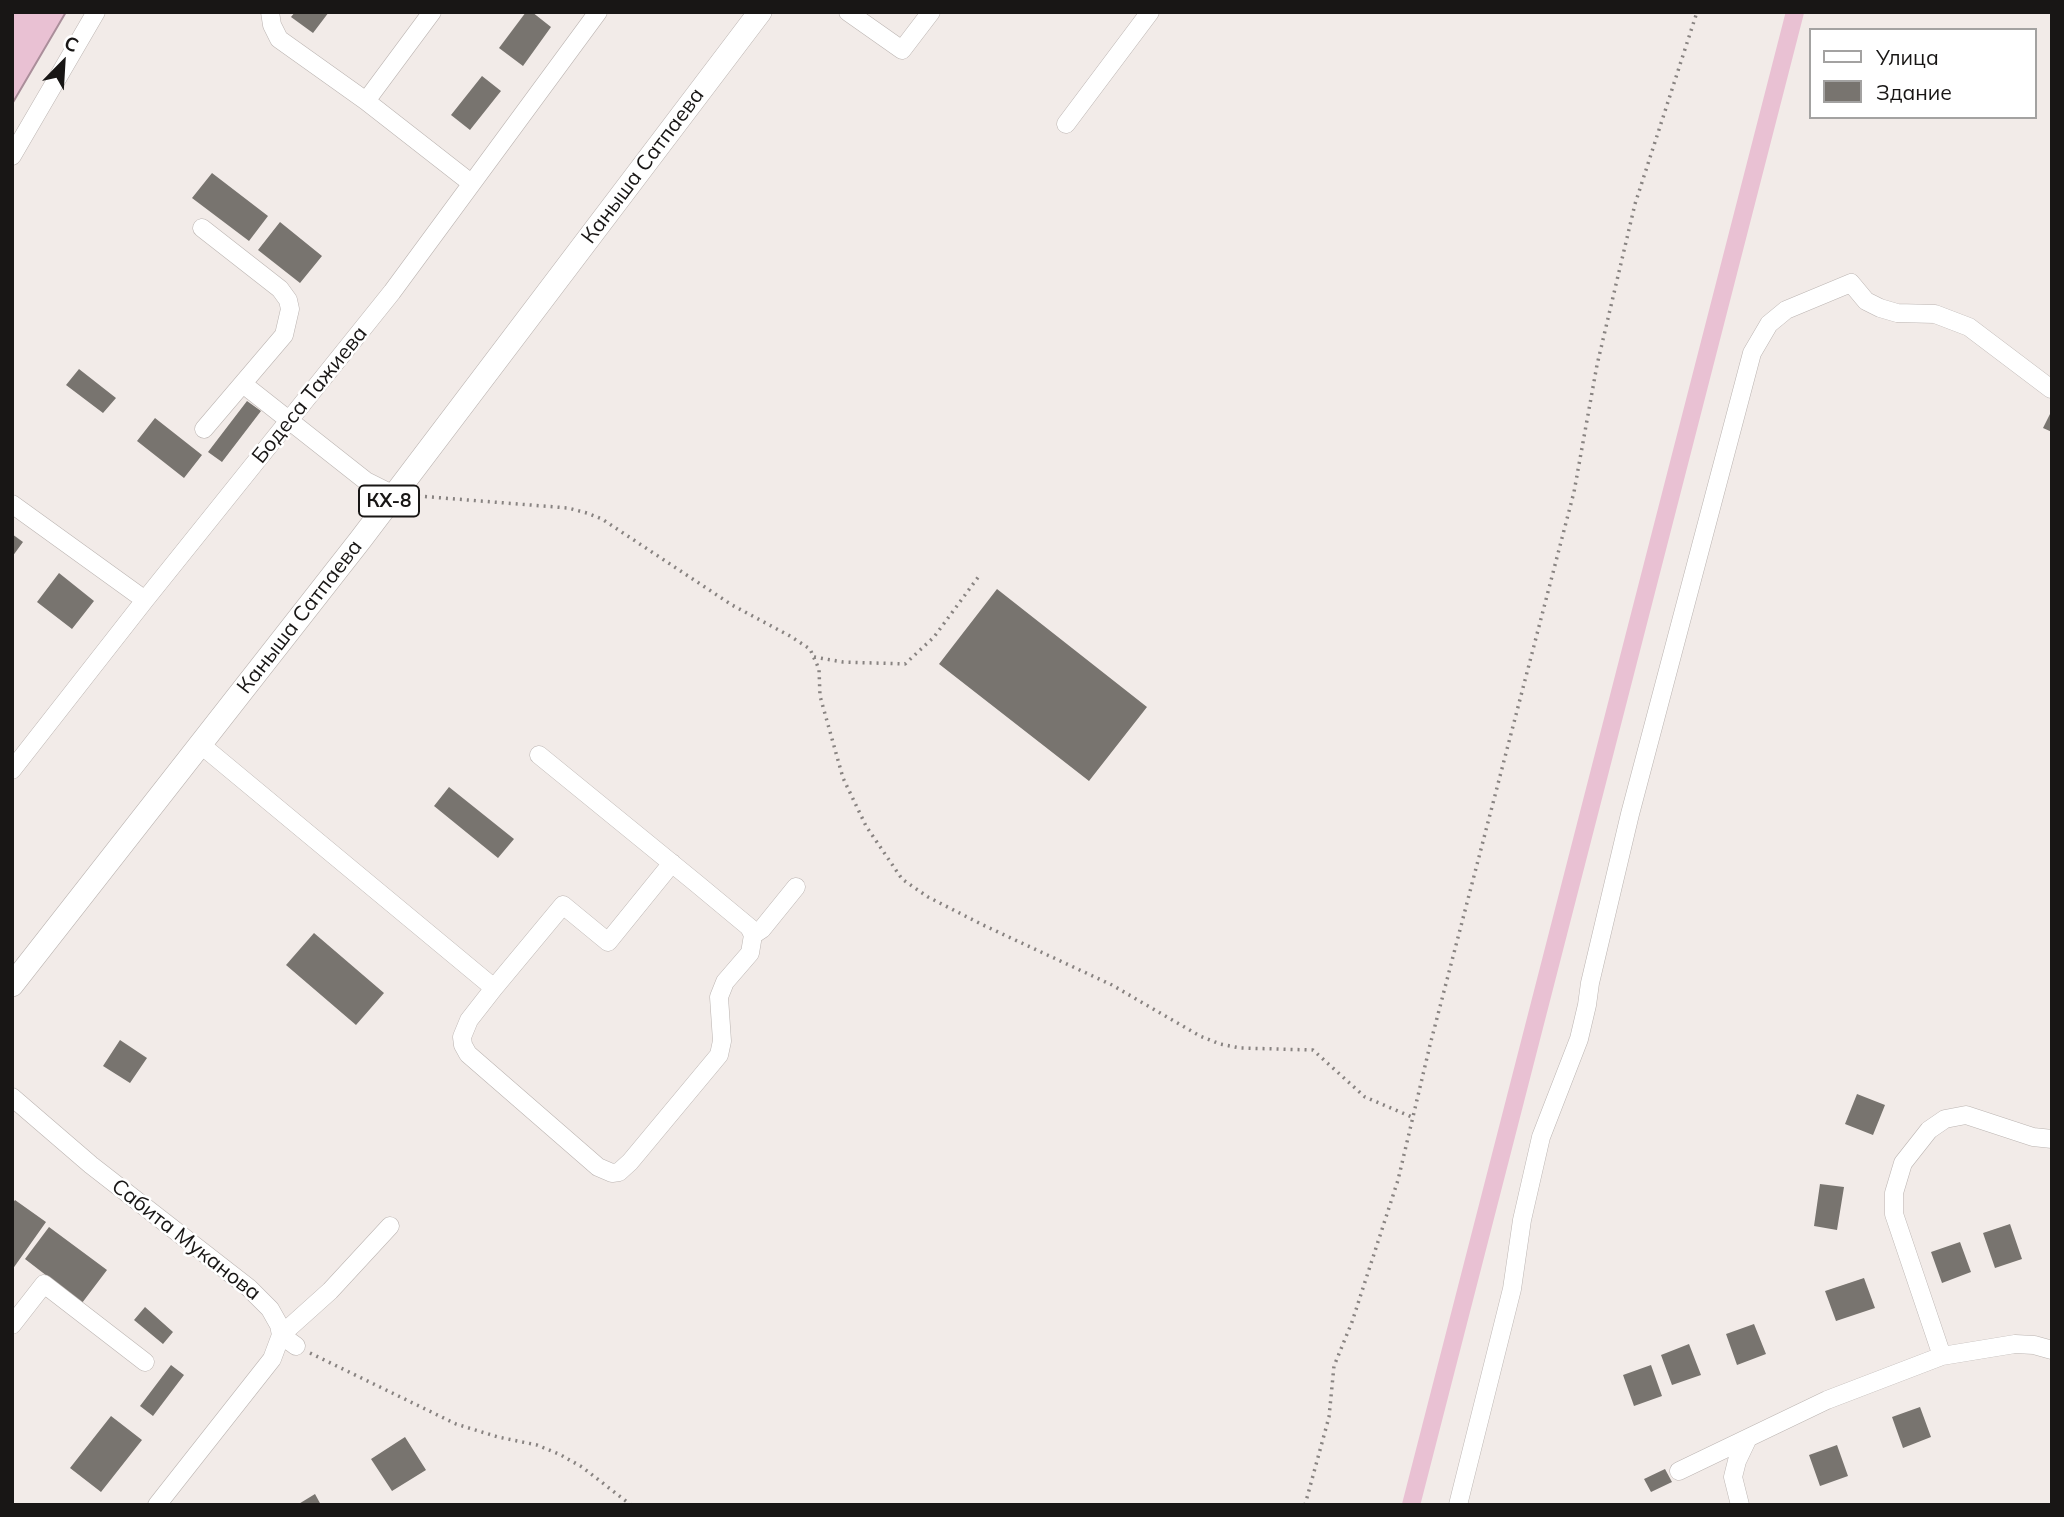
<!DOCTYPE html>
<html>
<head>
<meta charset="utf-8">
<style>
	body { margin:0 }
	#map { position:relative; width:2064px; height:1517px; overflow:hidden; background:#f2ebe8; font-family:Mulish,sans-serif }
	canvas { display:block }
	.frame { position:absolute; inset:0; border:14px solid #181615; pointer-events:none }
	.legend { position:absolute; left:1809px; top:28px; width:228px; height:91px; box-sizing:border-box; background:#fff; border:2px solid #a3a2a1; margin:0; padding:9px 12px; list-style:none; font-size:21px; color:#181615 }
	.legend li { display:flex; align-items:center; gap:14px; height:35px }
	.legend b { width:35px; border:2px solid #a3a2a1 }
	.north { position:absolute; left:28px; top:28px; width:70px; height:70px; -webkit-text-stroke:5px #fff; paint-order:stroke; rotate:24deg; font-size:19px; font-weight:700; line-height:28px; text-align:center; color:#181615 }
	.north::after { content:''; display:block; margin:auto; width:24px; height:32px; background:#181615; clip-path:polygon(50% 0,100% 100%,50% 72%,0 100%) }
</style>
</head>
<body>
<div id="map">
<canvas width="2064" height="1517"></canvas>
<div class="frame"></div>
<ul class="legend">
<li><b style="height:9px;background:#fff"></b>Улица</li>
<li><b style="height:19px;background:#78746f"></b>Здание</li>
</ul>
<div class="north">С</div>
</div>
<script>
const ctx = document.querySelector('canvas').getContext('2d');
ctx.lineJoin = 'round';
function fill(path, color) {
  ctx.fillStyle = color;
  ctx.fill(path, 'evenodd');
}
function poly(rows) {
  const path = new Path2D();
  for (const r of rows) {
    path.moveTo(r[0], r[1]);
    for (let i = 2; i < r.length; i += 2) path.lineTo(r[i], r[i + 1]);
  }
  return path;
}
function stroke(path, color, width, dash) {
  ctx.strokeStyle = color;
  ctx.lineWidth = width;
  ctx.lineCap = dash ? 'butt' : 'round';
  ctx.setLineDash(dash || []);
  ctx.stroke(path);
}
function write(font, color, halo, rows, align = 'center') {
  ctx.font = font + ' Mulish,sans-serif';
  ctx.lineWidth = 5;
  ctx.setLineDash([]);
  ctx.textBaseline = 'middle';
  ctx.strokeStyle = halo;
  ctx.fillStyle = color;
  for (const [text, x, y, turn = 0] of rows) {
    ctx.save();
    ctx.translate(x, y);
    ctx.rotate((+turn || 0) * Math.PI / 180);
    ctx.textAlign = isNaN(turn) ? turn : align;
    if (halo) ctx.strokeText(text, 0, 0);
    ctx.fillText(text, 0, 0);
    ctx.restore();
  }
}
const water = poly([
	[12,12,66,12,12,104,12,12]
]);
fill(water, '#e9c1d3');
stroke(water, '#aa8e9a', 2);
stroke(poly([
	[1411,1505,1795,12]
]), '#e9c1d3', 18);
fill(poly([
	[295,12,329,12,313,33,291,17],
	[526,12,532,12,551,27,523,66,499,48],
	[482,76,501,91,470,130,451,115],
	[212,173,268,216,249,241,192,198],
	[280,222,322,256,300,283,258,250],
	[79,369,116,398,103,413,66,385],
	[247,401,261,411,222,462,208,452],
	[2052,410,2052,432,2043,428],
	[155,418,202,455,184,478,137,441],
	[12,534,23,542,12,557],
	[59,573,94,601,72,629,37,602],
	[997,589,1147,707,1089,781,939,664],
	[449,787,514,839,498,858,434,806],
	[314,933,384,993,356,1025,286,965],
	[120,1040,147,1058,130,1083,103,1066],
	[1857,1094,1885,1105,1873,1135,1845,1124],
	[1820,1184,1844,1187,1837,1230,1814,1226],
	[15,1200,46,1222,12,1270,12,1204],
	[2010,1224,2022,1259,1995,1268,1983,1233],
	[49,1227,107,1270,82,1303,25,1259],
	[1960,1242,1971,1272,1942,1283,1931,1252],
	[1864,1278,1875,1308,1836,1321,1825,1291],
	[145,1307,173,1332,163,1344,134,1320],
	[1754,1324,1766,1354,1737,1365,1726,1334],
	[1689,1344,1701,1375,1672,1385,1661,1355],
	[171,1365,184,1375,153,1416,140,1406],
	[1651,1365,1662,1396,1634,1406,1623,1375],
	[1920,1407,1931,1437,1903,1448,1892,1417],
	[111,1416,142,1440,101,1492,70,1468],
	[405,1437,426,1470,392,1491,371,1459],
	[1837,1445,1848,1476,1820,1486,1809,1455],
	[1665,1469,1672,1482,1651,1492,1644,1479],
	[315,1494,321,1505,297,1505]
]), '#78746f');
const minor = poly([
	[270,12,272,25,279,39,366,101,471,183],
	[848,12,902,50,931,12],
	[366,101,432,12],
	[1066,124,1150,12],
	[12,156,96,12],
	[202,228,280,289,288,300,290,309,284,335,204,429],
	[243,384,366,481,394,495],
	[12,504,145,600],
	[200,744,494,988],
	[539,755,696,883,749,927,753,935,750,953,725,982,719,997,722,1041,719,1055,630,1162,619,1172,612,1173,598,1167,468,1054,463,1045,462,1037,469,1020,494,988,563,905,608,942,672,863],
	[12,770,145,600,392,292,598,12],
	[753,935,762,929,796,887],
	[12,1097,91,1165,249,1288,270,1309,279,1325,281,1335,272,1359,157,1505],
	[12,1325,44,1284,145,1362],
	[296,1346,281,1335,330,1291,390,1226],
	[1942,1356,1894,1214,1894,1193,1903,1163,1929,1130,1945,1119,1966,1115,2033,1137,2052,1139],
	[1679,1471,1827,1400,1942,1356,2015,1344,2034,1345,2052,1350],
	[1458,1505,1512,1289,1522,1220,1541,1137,1579,1039,1587,1005,1590,983,1630,814,1752,353,1769,324,1786,310,1851,283,1866,301,1880,308,1897,313,1935,314,1969,327,2051,389],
	[1740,1505,1733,1477,1737,1461,1748,1438]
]);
const major = poly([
	[12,985,361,539,760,12]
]);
stroke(minor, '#bbb4b1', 19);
stroke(major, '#bbb4b1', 24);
stroke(poly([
	[418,496,568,508,587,513,602,519,732,605,790,636,810,649,819,669,820,696,843,778,866,826,902,879,928,897,983,925,1112,985,1200,1036,1220,1044,1240,1048,1313,1050,1365,1097,1412,1117],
	[814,657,843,662,905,664,934,637,979,576],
	[310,1353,456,1424,498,1437,537,1445,561,1455,582,1467,631,1505],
	[1305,1505,1329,1417,1334,1366,1352,1322,1398,1180,1430,1045,1574,492,1597,365,1635,204,1697,12]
]), '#888381', 3.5, [2, 5]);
stroke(minor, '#fff', 18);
stroke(major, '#fff', 23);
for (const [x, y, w] of [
	[389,501,60]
]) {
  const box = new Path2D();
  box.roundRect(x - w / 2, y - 15.5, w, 31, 5);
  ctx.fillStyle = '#fff';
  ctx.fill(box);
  stroke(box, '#181615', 2);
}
write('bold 19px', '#181615', null, [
	["КХ-8",389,501]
]);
write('21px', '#181615', '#fff', [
	["Каныша Сатпаева",643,166,-53],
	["Бодеса Тажиева",310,395,-51],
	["Каныша Сатпаева",300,617,-52],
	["Сабита Муканова",186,1240,38]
]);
</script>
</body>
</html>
